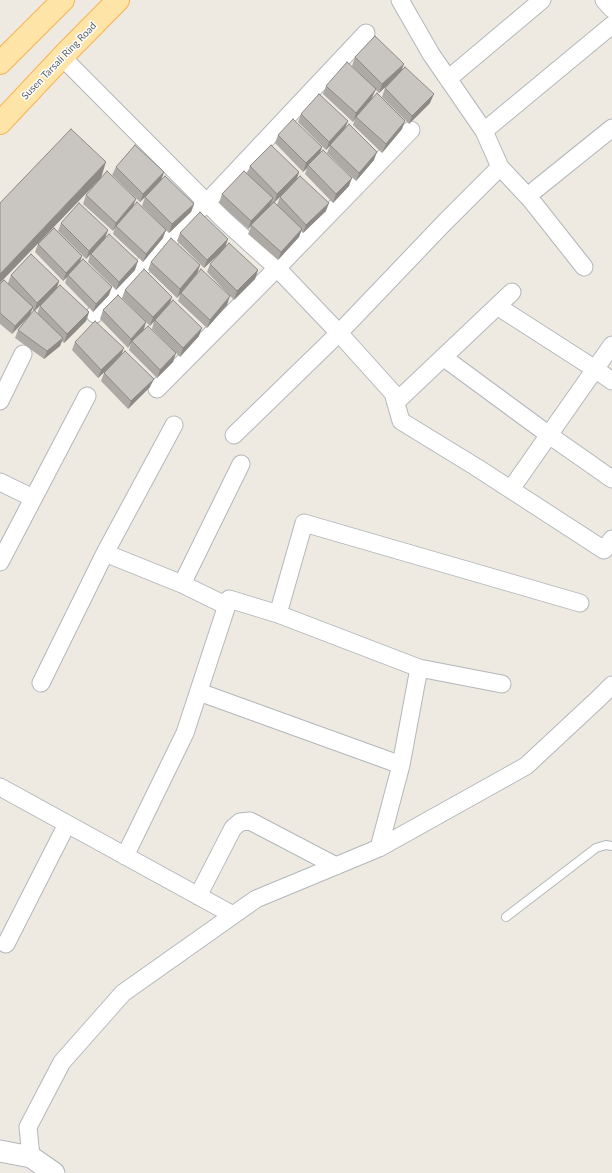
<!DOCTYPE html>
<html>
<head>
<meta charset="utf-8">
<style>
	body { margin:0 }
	canvas { display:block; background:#eeeae2 }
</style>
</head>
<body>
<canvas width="612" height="1173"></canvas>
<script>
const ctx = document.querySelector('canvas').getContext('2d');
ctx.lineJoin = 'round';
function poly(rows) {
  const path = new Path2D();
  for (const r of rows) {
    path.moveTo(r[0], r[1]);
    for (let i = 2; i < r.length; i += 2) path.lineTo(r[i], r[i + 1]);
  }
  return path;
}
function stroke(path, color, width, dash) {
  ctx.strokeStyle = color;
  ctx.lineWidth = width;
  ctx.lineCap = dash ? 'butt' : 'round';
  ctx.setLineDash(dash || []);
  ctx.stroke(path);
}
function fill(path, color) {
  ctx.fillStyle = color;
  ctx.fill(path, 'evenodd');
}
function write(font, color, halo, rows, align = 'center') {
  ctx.font = font + ' Lato,sans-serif';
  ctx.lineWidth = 3;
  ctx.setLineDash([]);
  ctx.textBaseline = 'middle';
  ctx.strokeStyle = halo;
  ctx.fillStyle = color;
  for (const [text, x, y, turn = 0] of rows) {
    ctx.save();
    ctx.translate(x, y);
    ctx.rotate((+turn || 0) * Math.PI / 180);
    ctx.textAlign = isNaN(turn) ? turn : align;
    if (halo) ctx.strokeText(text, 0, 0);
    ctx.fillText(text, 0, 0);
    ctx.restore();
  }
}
const service = poly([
	[506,917,596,848,606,845,612,846]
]);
const minor = poly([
	[400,0,431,54,484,131,500,167],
	[604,0,612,9],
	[62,57,223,219,277,268,339,333,393,393,401,421,476,467,604,550,612,539],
	[448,79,542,0],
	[484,131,612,25],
	[535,190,612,128],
	[497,306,595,369,612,381],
	[95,314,207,202,366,33],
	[443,357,549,435,612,479],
	[157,389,277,268,411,130],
	[0,401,23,354],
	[396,402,512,292],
	[234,435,339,333,445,222,500,167,531,200,584,267],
	[0,482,33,498],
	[511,489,612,345],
	[105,553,174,425],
	[0,562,87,396],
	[227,606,182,584,241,464],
	[278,614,304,523,580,603],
	[419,668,502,684],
	[41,683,105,553,182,584],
	[199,692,401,765],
	[0,787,233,915],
	[125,856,185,733,229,599,278,614,419,668,401,765,379,848],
	[198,896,233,828,240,822,250,821,336,866],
	[6,944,67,824],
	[31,1157,28,1127,62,1062,123,993,256,899,379,848,526,766,599,698,612,685]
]);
const tertiary = poly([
	[0,1151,31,1157,54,1173]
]);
const primary = poly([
	[0,63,63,0],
	[0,123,62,57,118,0]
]);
stroke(service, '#b3b7bb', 10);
stroke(minor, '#b3b7bb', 19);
stroke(tertiary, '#b3b7bb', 23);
stroke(primary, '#f9b151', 24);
stroke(service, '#fff', 8);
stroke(minor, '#fff', 17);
stroke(tertiary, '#fff', 21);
stroke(primary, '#ffe4a7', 22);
fill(poly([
	[355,57,404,64,401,71,430,103,409,124,382,97,385,88,395,77,379,93,352,66],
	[326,86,372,98,402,129,382,153,353,125,355,119,353,122,323,94],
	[301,114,345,128,374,160,356,181,327,153,330,146,326,150,298,122],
	[278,135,322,147,320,154,349,186,333,203,305,174,307,168,303,172,275,143],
	[250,166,299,172,297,179,326,211,303,233,301,231,299,237,278,260,248,234,251,227,248,229,219,203,222,194,247,174],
	[287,189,280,197,277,205,274,202],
	[116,167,161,181,194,204,191,212,169,233,142,206,145,197,158,184,140,202,112,175],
	[86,195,133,207,163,238,143,262,113,234,115,228,113,231,83,204],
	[61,223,105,238,135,270,116,290,88,262,90,255,86,259,58,231],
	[180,233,226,247,258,270,255,279,234,300,207,272,210,264,220,253,204,268,177,241],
	[38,244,82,256,80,263,109,295,93,312,65,283,67,277,63,281,35,252],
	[151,262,200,265,197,274,227,305,207,328,178,301,180,295,177,298,148,270],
	[11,275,59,281,57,289,89,312,86,321,64,343,62,341,60,346,44,359,15,338,18,330,29,316,12,334,0,324,0,284,8,283],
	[47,299,40,306,37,314,35,311],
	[32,309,34,311,30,315],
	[125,290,172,297,170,304,199,336,180,357,152,329,154,321,150,326,122,298],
	[103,310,146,322,144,330,173,362,157,378,129,350,131,343,128,348,100,319],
	[75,342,121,355,150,387,128,409,101,381,104,373,112,365,98,378,72,350]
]), '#ada9a5');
fill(poly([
	[404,64,401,72,379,93,382,84],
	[376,89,372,98,356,117,353,122,356,113],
	[434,94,430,103,409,124,412,116],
	[348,121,345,129,326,150,329,142],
	[405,121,402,129,382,153,386,144],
	[322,147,319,155,308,165,307,168,303,172,306,163],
	[377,152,374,160,356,181,359,173],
	[106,162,101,178,0,283,0,274],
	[164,172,161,181,140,202,143,194],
	[299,172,296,181,274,203,277,194],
	[352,178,349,186,333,203,336,194],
	[273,198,270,206,251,225,248,229,251,221],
	[136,199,133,207,116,226,113,231,116,223],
	[329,203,326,211,303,233,306,225],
	[194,204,191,212,169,233,172,224],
	[302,229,299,237,278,260,281,252],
	[108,230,105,239,86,259,89,251],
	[166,230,163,238,143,262,146,254],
	[228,239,225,248,204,268,207,260],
	[82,256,79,264,68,275,67,277,63,281,66,273],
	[138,261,135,270,116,290,119,282],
	[200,265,197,274,181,293,177,298,180,289],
	[258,270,255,279,234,300,237,291],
	[59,281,56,290,34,311,37,303],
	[112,287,109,295,93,312,96,304],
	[230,296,227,305,207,328,210,320],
	[172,297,169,305,150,326,153,317],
	[33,307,30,315,12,334,15,326],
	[89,312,86,321,64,343,67,334],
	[146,322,143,331,132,341,131,343,128,348,131,339],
	[202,328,199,336,180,357,183,348],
	[63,338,60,346,44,359,47,351],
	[124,348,121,356,98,378,101,370],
	[176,353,173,362,157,378,160,370],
	[154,379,150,387,128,409,131,401]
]), '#8d8a86');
const building = poly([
	[375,36,404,64,382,84,355,57,375,36],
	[347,62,376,89,356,113,326,86,347,62],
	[405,67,434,94,412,116,385,88,405,67],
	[377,93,405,121,386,144,356,117,377,93],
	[319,94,348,121,329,142,301,114,319,94],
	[293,119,322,147,306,163,278,135,293,119],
	[349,124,377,152,359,173,330,145,349,124],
	[71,129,106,162,0,274,0,203,71,129],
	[135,145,164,172,143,194,116,167,135,145],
	[271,145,299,172,277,194,250,166,271,145],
	[323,150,352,178,336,194,308,165,323,150],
	[107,171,136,199,116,223,86,195,107,171],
	[244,171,273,198,251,221,222,194,244,171],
	[165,176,194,204,172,224,145,197,165,176],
	[300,176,329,203,306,225,280,197,300,176],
	[137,202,166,230,146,254,116,226,137,202],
	[274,202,302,229,281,252,251,225,274,202],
	[79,203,108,230,89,251,61,223,79,203],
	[200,212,228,239,207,260,180,233,200,212],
	[54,228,82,256,66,273,38,244,54,228],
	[109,234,138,261,119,282,91,254,109,234],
	[171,238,200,265,180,289,151,262,171,238],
	[229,243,258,270,237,291,210,264,229,243],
	[31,254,59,281,37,303,11,275,31,254],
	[83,259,112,287,96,304,68,275,83,259],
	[144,269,172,297,153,317,125,290,144,269],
	[201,269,230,296,210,320,181,293,201,269],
	[4,280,33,307,15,326,0,313,0,284,4,280],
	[60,285,89,312,67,334,40,306,60,285],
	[118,295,146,322,131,339,103,310,118,295],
	[173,300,202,328,183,348,155,320,173,300],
	[34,310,63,338,47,351,18,330,34,310],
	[95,321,124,348,101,370,75,342,95,321],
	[148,326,176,353,160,370,132,341,148,326],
	[125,351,154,379,131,401,104,373,125,351]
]);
fill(building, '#c9c5c0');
stroke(building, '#8d8a86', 1);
write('10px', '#5b6064', '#fff', [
	["Susen Tarsali Ring Road",59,61,-46]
]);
</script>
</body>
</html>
